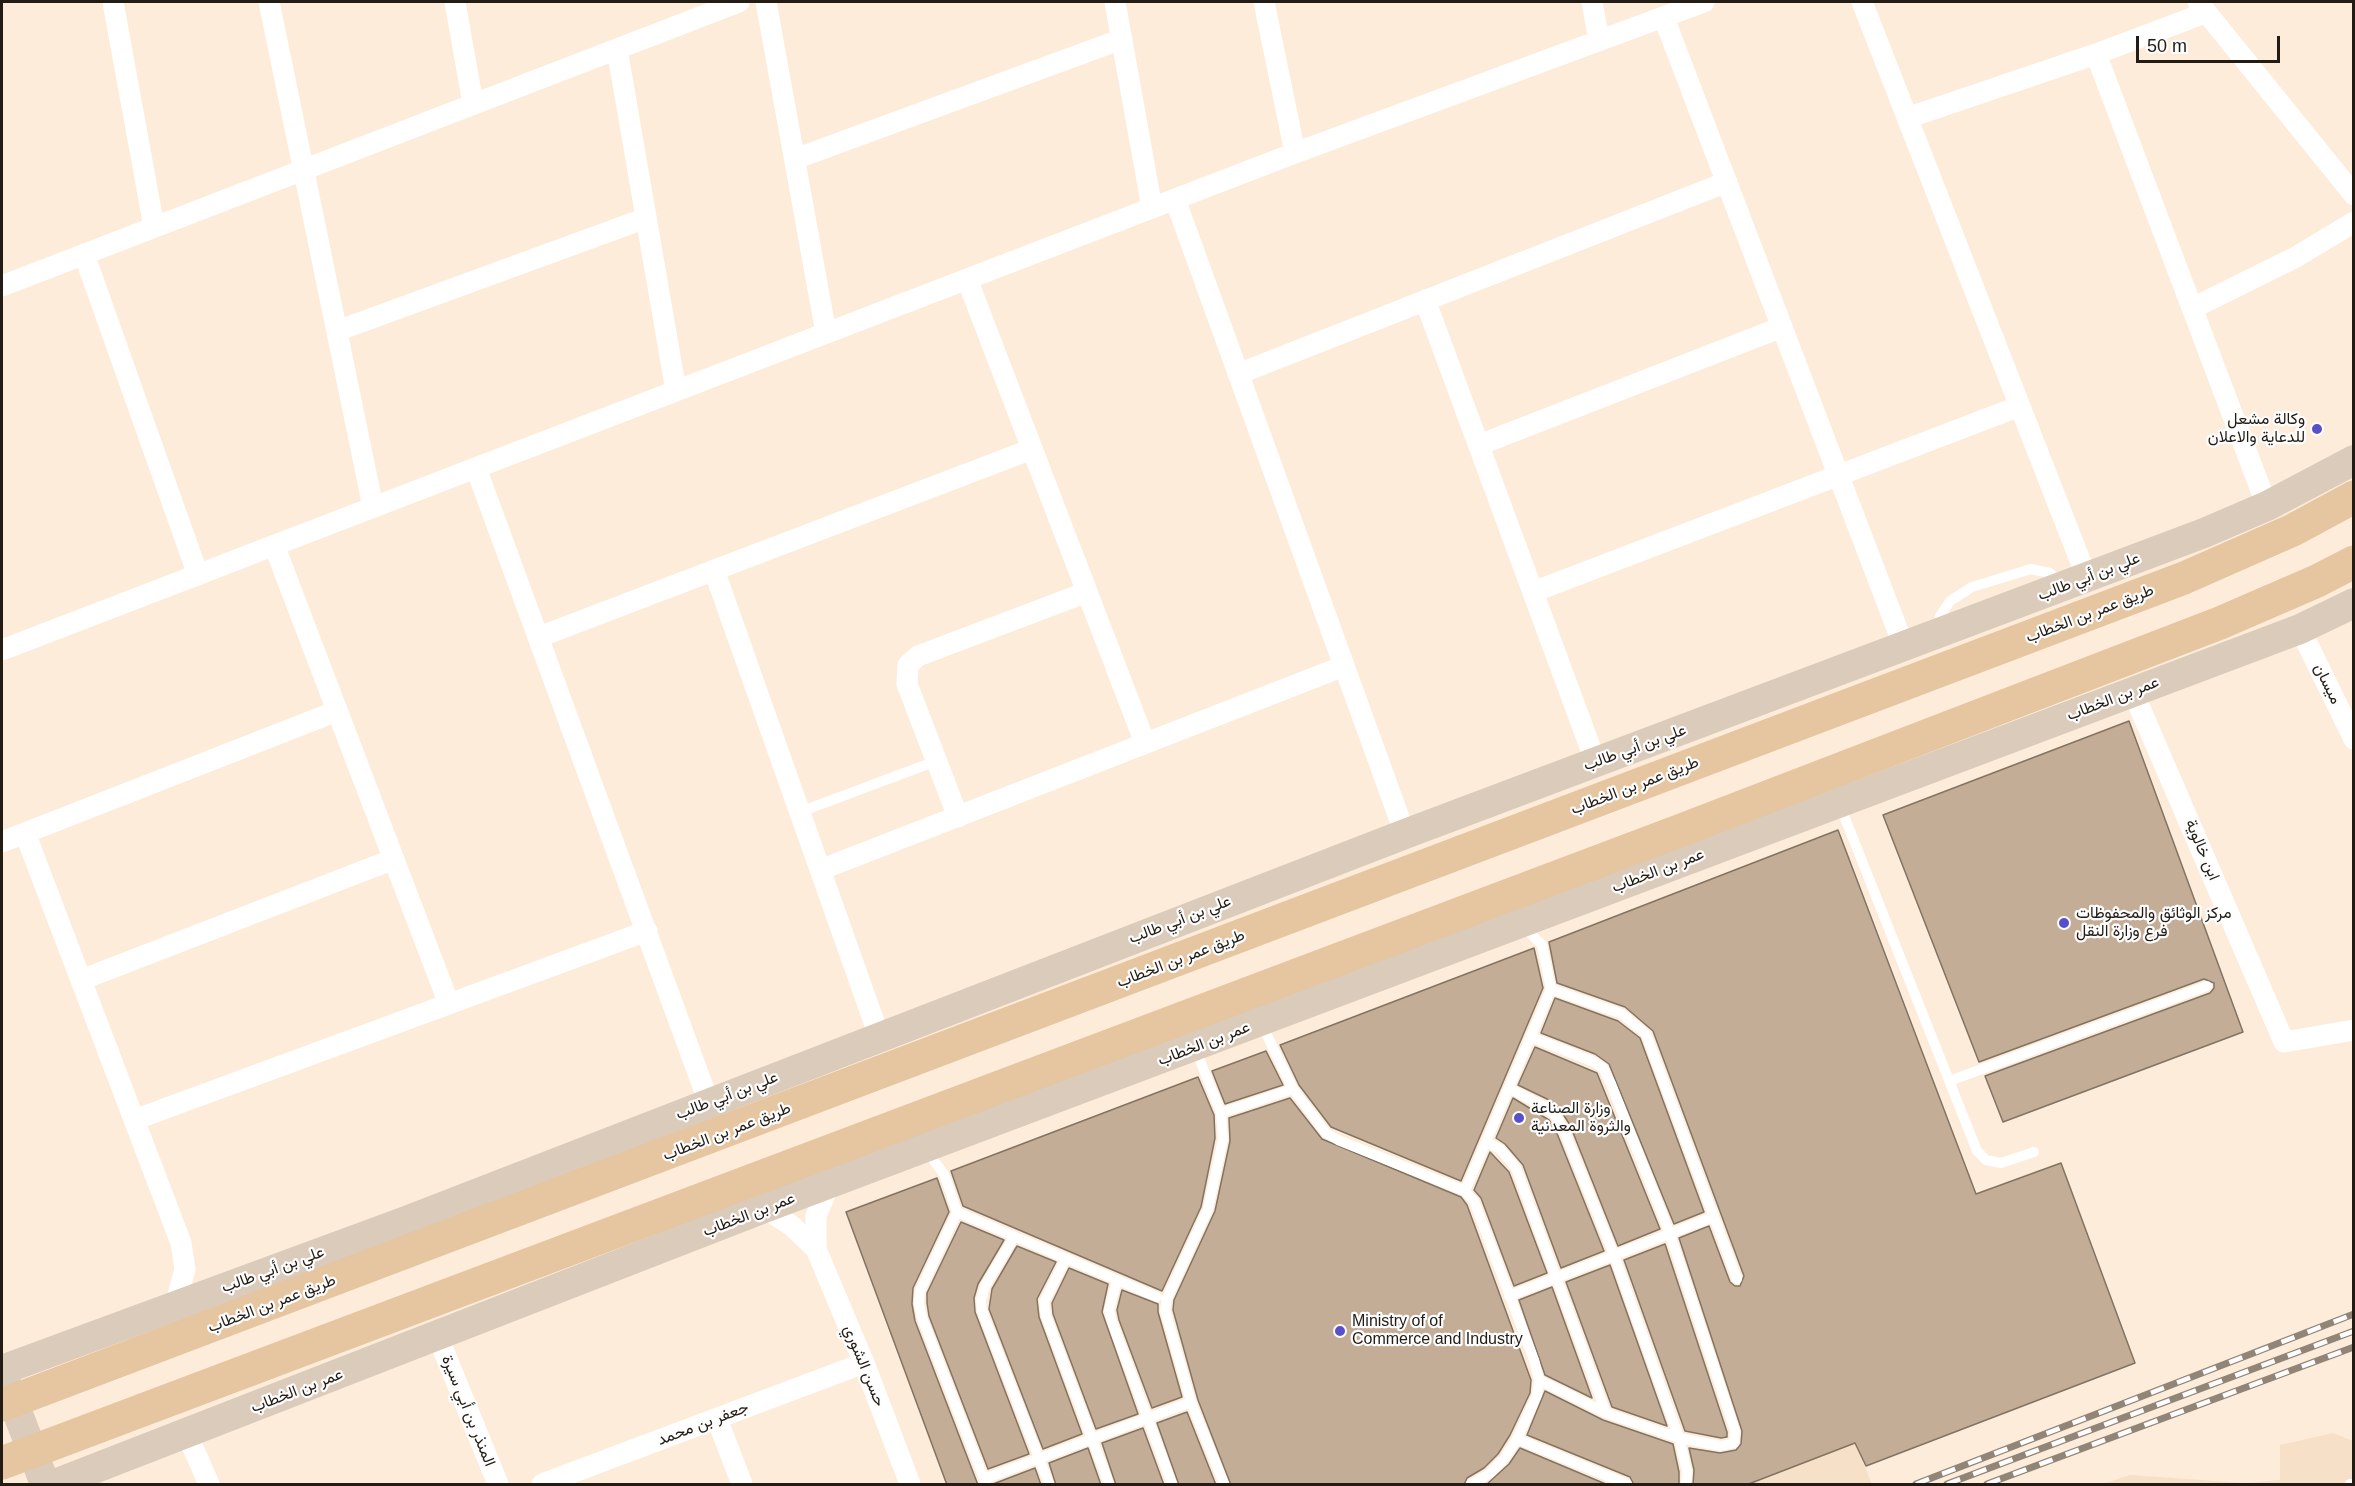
<!DOCTYPE html>
<html>
<head>
<meta charset="utf-8">
<style>
	body { margin:0 }
	#map { position:relative; width:2355px; height:1486px; overflow:hidden; background:#feecda; font-family:Helvetica,sans-serif }
	canvas { display:block }
	.frame { position:absolute; inset:0; border:3px solid #221c15; pointer-events:none }
	.scale { position:absolute; left:2136px; top:36px; width:144px; height:27px; box-sizing:border-box; border:3px solid #221c15; border-top:0; padding-left:8px; font-size:18px; line-height:21px; white-space:nowrap; color:#221c15; -webkit-text-stroke:4px #fdfdfd; paint-order:stroke }
</style>
</head>
<body>
<div id="map">
<canvas width="2355" height="1486"></canvas>
<div class="frame"></div>
<div class="scale">50 m</div>
</div>
<script>
const ctx = document.querySelector('canvas').getContext('2d');
ctx.lineJoin = 'round';
function fill(path, color) {
  ctx.fillStyle = color;
  ctx.fill(path, 'evenodd');
}
function poly(rows) {
  const path = new Path2D();
  for (const r of rows) {
    path.moveTo(r[0], r[1]);
    for (let i = 2; i < r.length; i += 2) path.lineTo(r[i], r[i + 1]);
  }
  return path;
}
function stroke(path, color, width, dash) {
  ctx.strokeStyle = color;
  ctx.lineWidth = width;
  ctx.lineCap = dash ? 'butt' : 'round';
  ctx.setLineDash(dash || []);
  ctx.stroke(path);
}
function write(font, color, halo, rows, align = 'center') {
  ctx.font = font + ' Helvetica,Vazirmatn,sans-serif';
  ctx.lineWidth = 4.5;
  ctx.setLineDash([]);
  ctx.textBaseline = 'middle';
  ctx.strokeStyle = halo;
  ctx.fillStyle = color;
  for (const [text, x, y, turn = 0] of rows) {
    ctx.save();
    ctx.translate(x, y);
    ctx.rotate((+turn || 0) * Math.PI / 180);
    ctx.textAlign = isNaN(turn) ? turn : align;
    if (halo) ctx.strokeText(text, 0, 0);
    ctx.fillText(text, 0, 0);
    ctx.restore();
  }
}
fill(poly([
	[2333,1433,2353,1441,2353,1484,2103,1484,2130,1475,2246,1483,2280,1480,2280,1445],
	[1855,1443,1872,1484,1746,1484]
]), '#f7e0c8');
const building = poly([
	[2129,721,2243,1032,2003,1122,1985,1076,2210,993,2214,988,2214,983,2204,979,1979,1062,1883,815,2129,721],
	[1838,830,1976,1194,2061,1163,2135,1363,1866,1466,1855,1443,1746,1485,1693,1485,1694,1470,1689,1448,1720,1453,1736,1450,1741,1444,1742,1431,1679,1238,1709,1226,1730,1282,1735,1286,1740,1286,1744,1276,1653,1031,1625,1007,1557,983,1549,942,1838,830],
	[1534,948,1543,988,1461,1181,1331,1127,1299,1085,1280,1045,1534,948],
	[1555,998,1618,1021,1640,1038,1704,1212,1674,1224,1609,1064,1595,1054,1541,1033,1555,998],
	[1535,1047,1597,1073,1660,1229,1618,1246,1570,1125,1561,1111,1547,1099,1518,1085,1535,1047],
	[1266,1051,1283,1085,1225,1104,1212,1071,1266,1051],
	[1198,1077,1214,1115,1215,1138,1201,1207,1162,1291,963,1206,951,1171,1198,1077],
	[1290,1098,1322,1139,1461,1197,1467,1205,1531,1380,1530,1393,1510,1435,1498,1454,1484,1468,1467,1478,1464,1485,1231,1485,1198,1400,1173,1310,1174,1300,1215,1211,1230,1141,1229,1118,1290,1098],
	[1513,1098,1549,1120,1556,1131,1604,1251,1561,1268,1523,1165,1505,1144,1496,1138,1513,1098],
	[1490,1152,1509,1172,1547,1273,1514,1286,1481,1198,1474,1190,1490,1152],
	[937,1178,949,1212,913,1288,912,1304,915,1321,978,1485,947,1485,846,1212,937,1178],
	[961,1222,1004,1240,978,1284,974,1298,975,1312,1029,1454,988,1469,929,1316,927,1303,927,1293,961,1222],
	[1665,1244,1727,1432,1727,1437,1721,1438,1685,1431,1624,1260,1665,1244],
	[1017,1246,1056,1262,1037,1299,1039,1317,1082,1434,1043,1449,989,1309,992,1289,1017,1246],
	[1610,1265,1667,1426,1612,1407,1566,1282,1610,1265],
	[1069,1268,1108,1284,1102,1312,1138,1414,1096,1429,1053,1314,1052,1303,1069,1268],
	[1552,1287,1592,1398,1545,1375,1519,1300,1552,1287],
	[1122,1290,1158,1304,1158,1312,1182,1397,1152,1408,1119,1320,1117,1310,1122,1290],
	[1545,1391,1603,1420,1673,1444,1679,1472,1679,1485,1634,1485,1630,1477,1527,1435,1545,1391],
	[1187,1412,1216,1485,1179,1485,1157,1423,1187,1412],
	[1143,1428,1164,1485,1116,1485,1102,1443,1143,1428],
	[1088,1448,1101,1485,1056,1485,1049,1463,1088,1448],
	[1520,1448,1608,1485,1486,1485,1509,1464,1520,1448],
	[1035,1468,1041,1485,993,1485,993,1484,1035,1468]
]);
fill(building, '#c4ad96');
stroke(building, '#827362', 1.5);
stroke(poly([
	[1938,629,1940,616,1950,601,1972,587,2031,569,2050,573,2062,585],
	[1839,803,1977,1151,1986,1160,2001,1163,2034,1152],
	[800,812,936,761],
	[1522,925,1542,945,1551,989,1622,1014,1646,1034,1737,1279],
	[1261,1023,1293,1089,1326,1133,1338,1140,1465,1191,1474,1201,1534,1360,1539,1380,1537,1395,1517,1439,1504,1459,1489,1474,1471,1484],
	[1531,1037,1592,1061,1603,1068,1611,1084,1670,1234,1735,1431,1734,1443,1721,1446,1679,1438,1606,1413,1539,1380],
	[1195,1048,1221,1113,1223,1139,1208,1209,1167,1298,1165,1310,1191,1402,1224,1484],
	[1952,1080,2207,986],
	[1509,1088,1543,1106,1555,1115,1563,1128,1614,1255,1679,1438,1687,1471,1686,1484],
	[1221,1113,1293,1089],
	[1486,1142,1500,1149,1516,1168,1606,1413],
	[925,1149,944,1174,957,1212,1157,1297],
	[1465,1191,1551,989],
	[957,1212,920,1291,919,1303,922,1318,986,1484],
	[1014,1237,985,1286,981,1300,982,1311,1049,1484],
	[1066,1258,1044,1302,1046,1316,1109,1484],
	[1117,1280,1109,1310,1112,1322,1172,1484],
	[1509,1296,1713,1217],
	[1517,1439,1627,1484],
	[984,1479,1191,1402],
	[2350,1484,2354,1484]
]), '#fff', 10);
stroke(poly([
	[113,2,154,227],
	[269,2,373,507],
	[455,2,473,104],
	[766,2,826,333],
	[1115,2,1152,208],
	[1264,2,1295,153],
	[1592,2,1599,41],
	[1862,2,2087,578],
	[2198,2,2354,195],
	[1664,18,1904,647],
	[617,49,676,391],
	[2096,54,2267,506],
	[1907,118,2096,54,2205,13],
	[795,159,1122,39],
	[1175,199,1405,834],
	[84,254,198,575],
	[967,279,1145,743],
	[2,286,739,2],
	[1425,300,1596,763],
	[2193,308,2296,257,2354,222],
	[337,331,646,218],
	[1238,374,1727,182],
	[1479,445,1782,327],
	[476,468,709,1103],
	[274,545,449,1004],
	[714,570,879,1036],
	[1533,592,2020,406],
	[2300,629,2354,739],
	[539,637,1032,449],
	[2,650,1295,153,1704,2],
	[2133,692,2284,1042,2354,1030],
	[958,817,907,684,908,665,918,656,1087,592],
	[25,833,181,1243,185,1269,175,1306],
	[2,842,337,711],
	[820,870,1344,666],
	[81,980,394,859],
	[134,1120,647,931],
	[829,1185,816,1216,816,1249,864,1363,910,1484],
	[764,1208,792,1226,816,1249],
	[438,1337,498,1484],
	[717,1419,742,1484],
	[187,1434,209,1484],
	[542,1484,864,1363]
]), '#fff', 21);
stroke(poly([
	[2,1370,406,1221,1405,834,2204,533,2267,506,2354,460],
	[4,1378,45,1484],
	[55,1484,764,1208,2300,629,2354,603]
]), '#dacbba', 30);
stroke(poly([
	[2,1405,2184,578,2293,530,2354,497],
	[2,1463,1679,831,2220,623,2317,581,2354,562]
]), '#e6c5a1', 33);
const rail = poly([
	[1916,1484,2354,1314],
	[1947,1484,2354,1331],
	[1987,1484,2354,1347]
]);
stroke(rail, '#918578', 7);
stroke(rail, '#fdfdfd', 4.5, [14]);
for (const [x, y, r, color] of [
	[2317,429,6,"#5750c8"],
	[2064,923,6,"#5750c8"],
	[1519,1118,6,"#5750c8"],
	[1340,1331,6,"#5750c8"]
]) {
  const dot = new Path2D();
  dot.arc(x, y, r, 0, 2 * Math.PI);
  ctx.fillStyle = color;
  ctx.fill(dot);
  stroke(dot, '#fdfdfd', 2);
}
write('16px', '#221c15', '#fdfdfd', [
	["وكالة مشعل",2305,420,"right"],
	["للدعاية والاعلان",2305,438,"right"],
	["مركز الوثائق والمحفوظات",2076,914],
	["فرع وزارة النقل",2076,932],
	["وزارة الصناعة",1531,1109],
	["والثروة المعدنية",1531,1127],
	["Ministry of of",1352,1322],
	["Commerce and Industry",1352,1340]
], 'left');
write('16px', '#221c15', '#fdfdfd', [
	["علي بن أبي طالب",2089,577,-21],
	["طريق عمر بن الخطاب",2090,614,-21],
	["ميسان",2327,684,64],
	["عمر بن الخطاب",2113,699,-21],
	["علي بن أبي طالب",1635,748,-20],
	["طريق عمر بن الخطاب",1635,786,-21],
	["ابن خالوية",2202,850,67],
	["عمر بن الخطاب",1658,871,-21],
	["علي بن أبي طالب",1180,920,-21],
	["طريق عمر بن الخطاب",1181,959,-21],
	["عمر بن الخطاب",1204,1044,-21],
	["علي بن أبي طالب",727,1096,-21],
	["طريق عمر بن الخطاب",727,1132,-21],
	["عمر بن الخطاب",749,1215,-21],
	["علي بن أبي طالب",273,1270,-20],
	["طريق عمر بن الخطاب",272,1304,-21],
	["حسن الشوري",864,1366,68],
	["عمر بن الخطاب",297,1391,-21],
	["المنذر بن أبي سيرة",468,1411,68],
	["جعفر بن محمد",703,1424,-21]
]);
</script>
</body>
</html>
